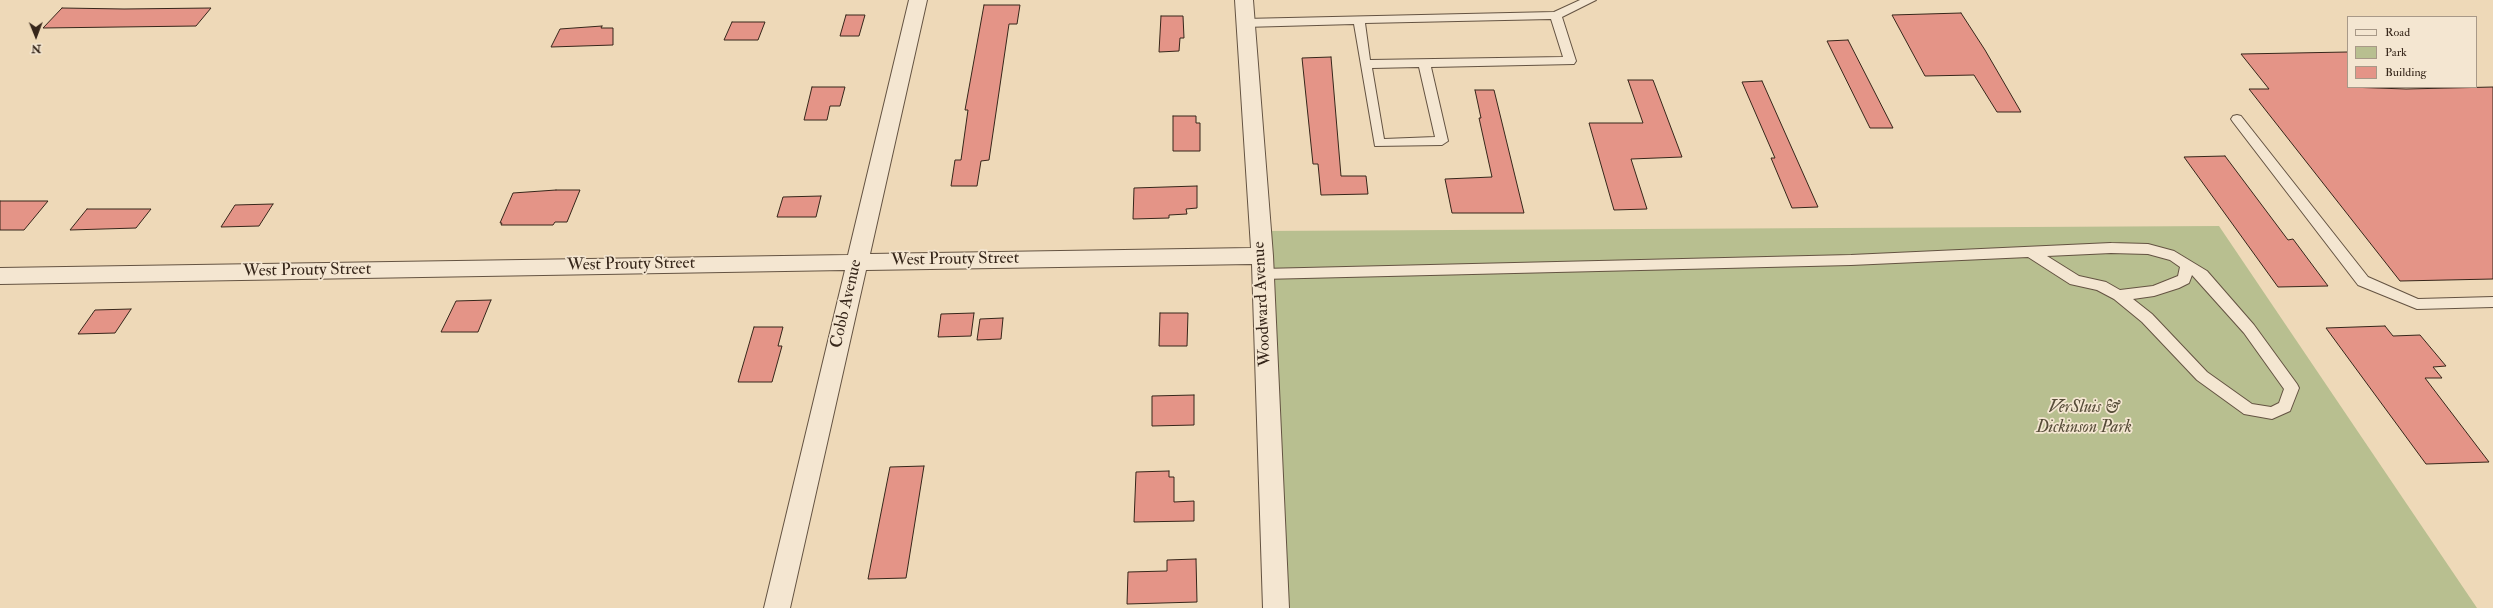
<!DOCTYPE html>
<html>
<head>
<meta charset="utf-8">
<style>
	body { margin:0 }
	#map { position:relative; width:2493px; height:608px; overflow:hidden; background:#eed9b8; font-family:"IM FELL Double Pica",serif }
	canvas { display:block }
	.legend { position:absolute; left:2347px; top:16px; width:130px; height:72px; box-sizing:border-box; background:#f4e6d1; border:1px solid #a89988; margin:0; padding:5px 7px; list-style:none; font-size:12px; color:#36261a }
	.legend li { display:flex; align-items:center; gap:8px; height:20px }
	.legend b { width:20px; border:1px solid #a89988 }
	.north { position:absolute; left:16px; top:16px; width:40px; height:40px; -webkit-text-stroke:3px #f4e6d1; paint-order:stroke; rotate:179deg; font-size:11px; font-weight:700; line-height:16px; text-align:center; color:#36261a }
	.north::after { content:''; display:block; margin:auto; width:14px; height:18px; background:#36261a; clip-path:polygon(50% 0,100% 100%,50% 72%,0 100%) }
</style>
</head>
<body>
<div id="map">
<canvas width="2493" height="608"></canvas>
<ul class="legend">
<li><b style="height:5px;background:#f4e6d1"></b>Road</li>
<li><b style="height:11px;background:#b8bf90"></b>Park</li>
<li><b style="height:11px;background:#e49487"></b>Building</li>
</ul>
<div class="north">N</div>
</div>
<script>
const ctx = document.querySelector('canvas').getContext('2d');
ctx.lineJoin = 'round';
function fill(path, color) {
  ctx.fillStyle = color;
  ctx.fill(path, 'evenodd');
}
function poly(rows) {
  const path = new Path2D();
  for (const r of rows) {
    path.moveTo(r[0], r[1]);
    for (let i = 2; i < r.length; i += 2) path.lineTo(r[i], r[i + 1]);
  }
  return path;
}
function stroke(path, color, width, dash) {
  ctx.strokeStyle = color;
  ctx.lineWidth = width;
  ctx.lineCap = dash ? 'butt' : 'round';
  ctx.setLineDash(dash || []);
  ctx.stroke(path);
}
function write(font, color, halo, rows, align = 'center') {
  ctx.font = font + ' "IM FELL Double Pica",serif';
  ctx.lineWidth = 3.5;
  ctx.setLineDash([]);
  ctx.textBaseline = 'middle';
  ctx.strokeStyle = halo;
  ctx.fillStyle = color;
  for (const [text, x, y, turn = 0] of rows) {
    ctx.save();
    ctx.translate(x, y);
    ctx.rotate((+turn || 0) * Math.PI / 180);
    ctx.textAlign = isNaN(turn) ? turn : align;
    if (halo) ctx.strokeText(text, 0, 0);
    ctx.fillText(text, 0, 0);
    ctx.restore();
  }
}
fill(poly([
	[2219,226,2477,608,1277,608,1260,231]
]), '#b8bf90');
const building = poly([
	[984,5,1020,5,1017,24,1009,24,989,160,981,161,977,186,951,186,955,160,961,160,968,110,965,110,984,5],
	[62,8,124,9,211,8,196,26,43,28,62,8],
	[1961,13,1985,50,2021,112,1997,112,1974,75,1925,76,1892,15,1961,13],
	[846,15,865,15,859,36,840,36,846,15],
	[1161,16,1183,16,1184,38,1180,38,1179,51,1159,52,1161,16],
	[732,22,765,22,758,40,724,40,732,22],
	[602,26,601,28,613,28,613,45,551,47,560,29,602,26],
	[1848,40,1893,128,1870,128,1827,41,1848,40],
	[2348,52,2348,87,2406,89,2493,87,2493,279,2400,281,2249,89,2269,89,2241,54,2348,52],
	[1331,57,1341,176,1366,176,1368,194,1321,195,1318,164,1313,164,1302,58,1331,57],
	[1628,80,1653,80,1682,157,1631,159,1647,209,1614,210,1589,123,1643,123,1628,80],
	[1762,81,1818,207,1792,208,1771,158,1775,158,1742,82,1762,81],
	[812,87,845,87,840,106,830,106,827,120,804,120,812,87],
	[1475,90,1494,90,1524,213,1452,213,1445,179,1492,177,1479,118,1481,118,1475,90],
	[1173,116,1196,116,1196,123,1200,123,1200,151,1173,151,1173,116],
	[2225,156,2288,240,2293,239,2328,286,2278,287,2184,157,2225,156],
	[1197,186,1197,208,1186,209,1187,214,1169,215,1169,218,1133,219,1134,188,1197,186],
	[556,190,580,190,567,222,555,222,553,225,501,225,502,223,500,223,513,193,556,190],
	[821,196,816,217,777,217,783,197,821,196],
	[0,201,48,201,24,230,0,230,0,201],
	[273,204,259,226,221,227,235,205,273,204],
	[87,209,151,209,136,228,70,230,87,209],
	[491,300,478,332,441,332,456,301,491,300],
	[131,309,115,333,78,334,95,310,131,309],
	[974,313,971,336,938,337,941,314,974,313],
	[1160,313,1188,313,1187,346,1159,346,1160,313],
	[1003,318,1001,339,977,340,980,319,1003,318],
	[2385,326,2393,336,2420,335,2446,366,2433,367,2442,378,2425,378,2489,462,2426,464,2326,328,2385,326],
	[754,327,783,327,778,346,782,346,772,382,738,382,754,327],
	[1194,395,1194,425,1152,426,1152,396,1194,395],
	[924,466,906,578,868,579,890,467,924,466],
	[1169,471,1169,477,1174,477,1174,502,1194,501,1194,521,1134,522,1136,472,1169,471],
	[1196,559,1197,602,1127,604,1128,572,1167,571,1167,560,1196,559]
]);
fill(building, '#e49487');
stroke(building, '#36261a', 1);
const lane = poly([
	[1580,0,1596,0,1562,17,1576,61,1574,64,1431,67,1448,141,1442,145,1375,146,1354,24,1244,27,1238,23,1244,19,1554,12,1580,0],
	[1551,19,1563,57,1370,60,1365,23,1551,19],
	[1419,67,1435,137,1384,139,1372,68,1419,67],
	[2237,115,2241,116,2368,277,2418,299,2493,297,2493,307,2417,309,2358,285,2233,122,2231,119,2233,116,2237,115],
	[2111,243,2148,244,2174,251,2207,271,2254,325,2297,384,2299,388,2290,411,2272,419,2244,414,2197,380,2142,322,2114,299,2097,290,2070,284,2028,257,1851,265,1262,279,1255,274,1262,269,1851,255,2111,243],
	[2111,253,2148,254,2170,260,2180,267,2178,276,2153,286,2120,290,2106,282,2079,276,2047,256,2111,253],
	[2192,275,2244,333,2284,389,2279,403,2271,407,2252,404,2207,372,2152,314,2133,299,2154,296,2179,288,2189,283,2192,275]
]);
const street = poly([
	[909,0,927,0,870,254,1251,248,1235,0,1253,0,1273,256,1289,608,1263,608,1252,264,866,270,790,608,764,608,845,270,0,284,0,268,848,255,909,0]
]);
stroke(lane, '#645342', 2);
stroke(street, '#645342', 2);
fill(lane, '#f4e6d1');
fill(street, '#f4e6d1');
write('17px', '#36261a', '#f4e6d1', [
	["West Prouty Street",955,260,-1],
	["West Prouty Street",631,265,-1],
	["West Prouty Street",307,271,-1],
	["Cobb Avenue",847,304,-77],
	["Woodward Avenue",1263,304,-93]
]);
write('italic 17px', '#564c38', '#f4e6d1', [
	["VerSluis &",2084,408],
	["Dickinson Park",2084,428]
]);
</script>
</body>
</html>
